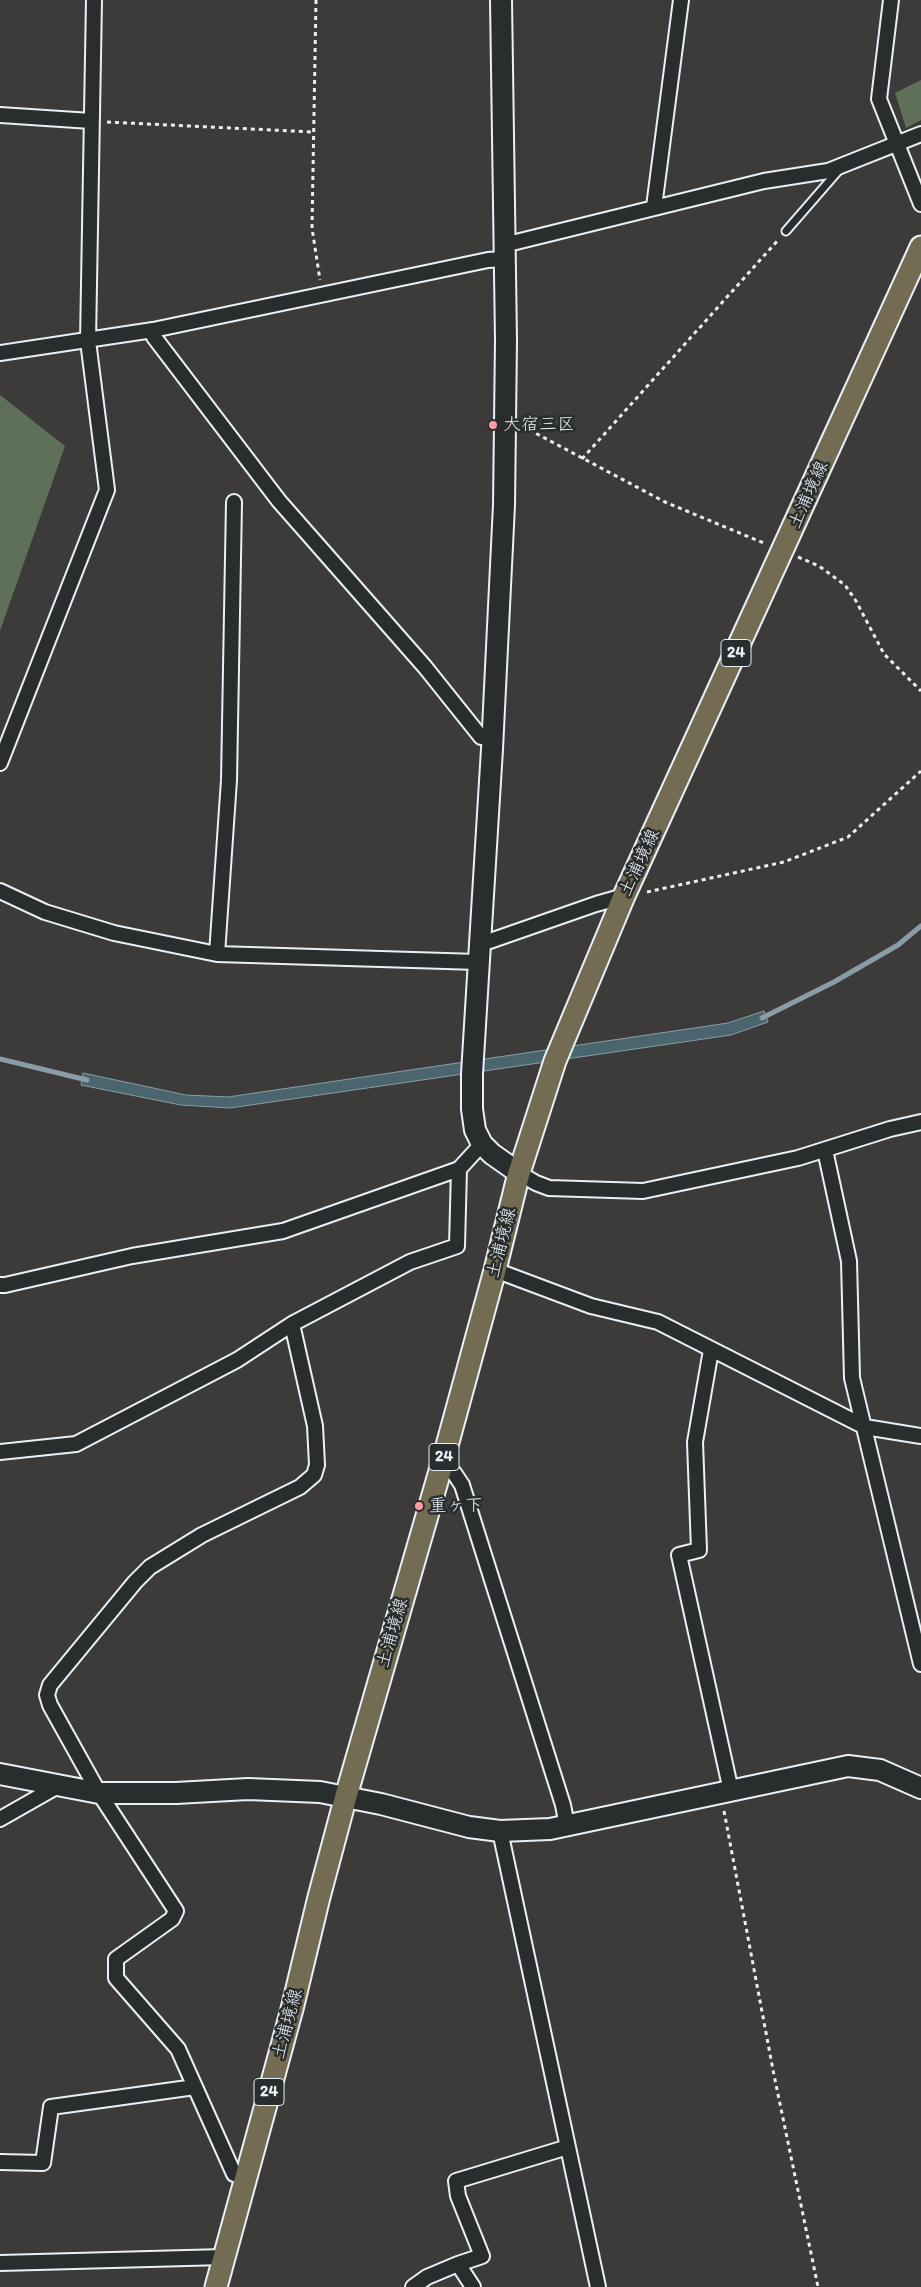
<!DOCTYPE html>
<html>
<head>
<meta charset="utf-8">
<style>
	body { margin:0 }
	canvas { display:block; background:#3d3a3a }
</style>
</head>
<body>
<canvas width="921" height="2287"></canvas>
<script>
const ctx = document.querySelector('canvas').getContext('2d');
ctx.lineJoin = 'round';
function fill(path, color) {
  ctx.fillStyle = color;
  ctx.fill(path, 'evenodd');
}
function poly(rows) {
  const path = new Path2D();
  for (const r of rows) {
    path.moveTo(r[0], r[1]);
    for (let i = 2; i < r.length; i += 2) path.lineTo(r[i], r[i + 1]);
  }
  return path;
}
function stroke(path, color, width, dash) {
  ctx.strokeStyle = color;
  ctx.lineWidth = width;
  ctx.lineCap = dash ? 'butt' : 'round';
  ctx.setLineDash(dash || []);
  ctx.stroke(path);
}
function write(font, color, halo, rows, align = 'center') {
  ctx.font = font + ' Itim,"Klee One",sans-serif';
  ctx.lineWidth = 5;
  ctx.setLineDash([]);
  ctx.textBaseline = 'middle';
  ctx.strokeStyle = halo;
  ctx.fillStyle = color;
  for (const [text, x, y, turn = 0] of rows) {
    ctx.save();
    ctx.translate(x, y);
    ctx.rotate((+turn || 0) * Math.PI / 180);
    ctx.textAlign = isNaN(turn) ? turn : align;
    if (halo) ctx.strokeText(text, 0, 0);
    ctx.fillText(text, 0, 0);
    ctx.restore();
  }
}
fill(poly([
	[921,80,921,120,906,128,895,93],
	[0,395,65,446,0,631]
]), '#5f7059');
const water = poly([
	[764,1011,768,1022,731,1035,230,1108,181,1105,81,1085,83,1073,186,1095,228,1097,728,1023,764,1011]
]);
fill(water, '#4b656f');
stroke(water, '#8a9da6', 1);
stroke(poly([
	[762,1018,834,982,898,945,921,926],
	[0,1059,87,1080]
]), '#8a9da6', 5);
const lane = poly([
	[786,231,839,170]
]);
const street = poly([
	[891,0,879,99,921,204],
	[0,115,91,121],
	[654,207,681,0],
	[504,243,516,242,764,181,828,171,921,134],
	[153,330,154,337,279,501,425,667,481,737,492,737],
	[0,353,153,330,488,260,504,259],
	[0,763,107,490,88,341,94,0],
	[0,891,45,912,114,933,217,954,478,962],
	[479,941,490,941,596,904,624,896],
	[217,954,229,780,234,502],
	[825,1150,849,1261,852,1378,921,1664],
	[519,1173,536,1183,549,1188,643,1191,798,1158,890,1129,921,1122],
	[495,1270,591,1306,658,1322,865,1427,921,1436],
	[0,1285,5,1285,132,1256,283,1231,459,1169,482,1144],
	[711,1350,695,1442,699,1550,679,1555,731,1791],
	[0,1452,76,1444,237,1360,292,1324,410,1262,457,1246,459,1169],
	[442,1464,454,1473,462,1485,563,1805,567,1826],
	[0,1819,58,1786],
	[500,1831,598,2287],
	[0,2162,43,2163,51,2107,195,2087],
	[246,2177,234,2174,178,2049,116,1978,116,1959,172,1919,176,1911,99,1793,50,1705,47,1695,50,1685,135,1582,150,1567,202,1535,300,1487,314,1475,317,1465,315,1426,292,1324],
	[0,2263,224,2257],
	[413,2287,427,2277,458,2264],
	[473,2287,458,2264,482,2256,458,2196,456,2181,568,2147]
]);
const secondary = poly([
	[501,0,506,340,504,505,492,749,472,1074,472,1109,475,1130,482,1144,492,1154,519,1173],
	[0,1774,99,1793,176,1793,248,1789,320,1792,381,1804,469,1827,500,1831,550,1829,848,1766,880,1770,921,1788]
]);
const primary = poly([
	[216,2287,292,2009,319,1897,346,1796,442,1464,495,1270,519,1173,555,1061,624,896,921,247]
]);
stroke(lane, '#e8f1f8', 11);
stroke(street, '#e8f1f8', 18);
stroke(secondary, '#e8f1f8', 24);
stroke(primary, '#e8f1f8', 25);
stroke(poly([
	[316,0,312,228,320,280],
	[107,122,313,132],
	[522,426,665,502,766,544],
	[582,459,779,239],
	[798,557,819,566,845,585,856,601,884,654,921,691],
	[647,892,784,862,848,837,921,771],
	[724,1811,774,2075,818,2287]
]), '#e8f1f8', 3, [4, 4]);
stroke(lane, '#2a2d2e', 7);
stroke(street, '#2a2d2e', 14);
stroke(secondary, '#2a2d2e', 20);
stroke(primary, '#736b52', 21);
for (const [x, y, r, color] of [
	[493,425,5,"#ff9aa2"],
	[419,1506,5,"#ff9aa2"]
]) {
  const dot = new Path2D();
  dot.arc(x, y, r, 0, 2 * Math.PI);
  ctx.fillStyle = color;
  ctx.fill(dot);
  stroke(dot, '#2a2d2e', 2);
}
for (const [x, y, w] of [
	[736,653,30],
	[444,1457,30],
	[269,2092,30]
]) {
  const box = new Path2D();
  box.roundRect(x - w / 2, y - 13.5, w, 27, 4);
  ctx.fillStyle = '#2a2d2e';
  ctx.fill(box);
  stroke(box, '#e8f1f8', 1);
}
write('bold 16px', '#e8f1f8', null, [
	["24",736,653],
	["24",444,1457],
	["24",269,2092]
]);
write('18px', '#e8f1f8', '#2a2d2e', [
	["大宿三区",503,425],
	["重ヶ下",429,1506]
], 'left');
write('18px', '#e8f1f8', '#2a2d2e', [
	["土浦境線",809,495,-66],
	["土浦境線",640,863,-65],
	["土浦境線",502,1243,-76],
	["土浦境線",393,1633,-74],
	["土浦境線",288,2024,-75]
]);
</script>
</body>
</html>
